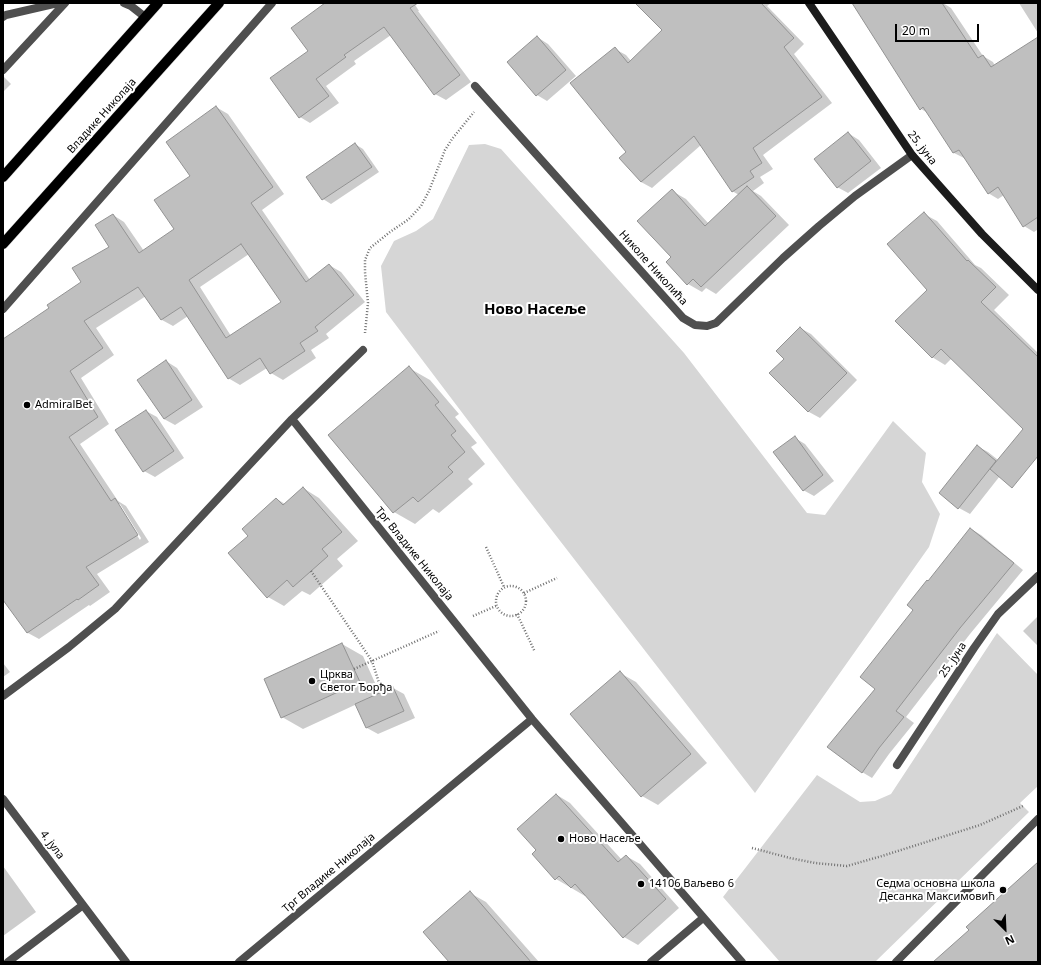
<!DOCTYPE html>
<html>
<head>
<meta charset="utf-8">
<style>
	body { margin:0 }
	#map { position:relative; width:1041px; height:965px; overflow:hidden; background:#fff; font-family:"Noto Sans",sans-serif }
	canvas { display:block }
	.frame { position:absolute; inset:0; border:4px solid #000; pointer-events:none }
	.north { position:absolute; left:985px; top:909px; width:40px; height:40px; -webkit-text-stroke:3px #fff; paint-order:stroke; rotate:156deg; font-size:11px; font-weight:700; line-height:16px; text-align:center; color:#000 }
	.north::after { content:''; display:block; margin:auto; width:14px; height:18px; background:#000; clip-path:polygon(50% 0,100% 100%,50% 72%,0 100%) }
	.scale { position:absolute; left:895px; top:24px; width:84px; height:18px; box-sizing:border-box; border:2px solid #000; border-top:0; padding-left:5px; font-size:12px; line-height:14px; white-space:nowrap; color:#000; -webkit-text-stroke:3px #fff; paint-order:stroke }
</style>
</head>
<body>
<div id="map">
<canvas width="1041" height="965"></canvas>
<div class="frame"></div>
<div class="north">N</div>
<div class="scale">20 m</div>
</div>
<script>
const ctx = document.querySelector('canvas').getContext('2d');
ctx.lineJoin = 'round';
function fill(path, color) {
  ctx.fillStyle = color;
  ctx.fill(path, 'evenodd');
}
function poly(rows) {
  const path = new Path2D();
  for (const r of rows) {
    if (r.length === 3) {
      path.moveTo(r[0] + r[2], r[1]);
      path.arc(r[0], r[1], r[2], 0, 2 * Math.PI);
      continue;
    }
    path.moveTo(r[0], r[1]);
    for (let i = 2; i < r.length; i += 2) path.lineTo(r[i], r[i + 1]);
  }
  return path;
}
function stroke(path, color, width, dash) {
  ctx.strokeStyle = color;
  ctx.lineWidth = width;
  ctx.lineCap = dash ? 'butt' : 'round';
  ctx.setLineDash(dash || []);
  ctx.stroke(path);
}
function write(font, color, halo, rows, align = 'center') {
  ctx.font = font + ' "Noto Sans",sans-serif';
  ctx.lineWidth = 4;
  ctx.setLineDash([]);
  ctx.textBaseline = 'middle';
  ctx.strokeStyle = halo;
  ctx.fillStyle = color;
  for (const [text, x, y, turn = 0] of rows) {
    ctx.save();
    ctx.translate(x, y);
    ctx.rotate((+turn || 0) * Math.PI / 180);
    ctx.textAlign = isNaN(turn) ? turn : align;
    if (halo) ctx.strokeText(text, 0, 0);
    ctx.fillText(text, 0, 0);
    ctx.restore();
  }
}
fill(poly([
	[485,144,501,149,684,353,807,513,825,515,893,421,926,453,922,482,940,514,929,547,755,793,513,480,386,312,381,266,394,241,416,231,433,219,469,145],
	[997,633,1038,675,1038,786,1020,803,1029,812,875,962,780,962,723,897,817,775,860,802,875,801,891,794]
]), '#d6d6d6');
fill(poly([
	[322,3,414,3,419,11,418,11,471,82,446,100,435,94,391,35,354,61,356,64,326,86,339,103,310,123,300,117,309,51,323,5],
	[636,3,771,3,767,6,804,44,794,54,832,103,763,155,773,169,760,177,764,183,753,191,761,196,789,225,716,294,706,288,702,292,688,284,673,257,672,191,686,199,709,224,739,195,732,191,701,145,652,188,641,182,627,152,615,49,626,55,631,61,664,30],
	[853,3,943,3,951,8,983,56,993,62,995,66,1038,38,1038,231,1037,230,1034,232,1024,226,1004,195,998,199,988,193,965,158,964,158,954,153,928,113,921,109],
	[1019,3,1038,3,1038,33],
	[537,37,548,44,576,76,547,101,537,95],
	[3,76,11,84,3,92],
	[216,107,228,114,284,194,262,210,310,280,329,265,341,272,365,302,326,334,329,338,311,350,316,358,283,380,271,373,267,368,240,385,228,378,188,316,173,326,162,320,146,296,96,328,114,355,81,378,109,424,80,444,118,501,126,506,149,542,97,574,110,592,90,606,89,605,39,639,28,633,8,606,3,573,3,342,51,308,82,283,110,247,113,215,124,222,144,251,176,230,192,176],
	[249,254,282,302,231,336,200,287],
	[117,504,120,504,141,538,140,540],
	[848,133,859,140,881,168,848,193,837,187],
	[355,144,363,149,379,172,331,204,323,199],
	[924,214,937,221,975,265,981,268,1009,295,994,310,1038,353,1038,442,952,358,945,365,932,357],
	[800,328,811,334,857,380,820,418,809,412,770,373,785,359],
	[166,361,177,368,203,407,175,425,164,419],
	[409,368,430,380,459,414,455,417,477,443,471,447,485,464,468,479,473,484,439,513,433,509,415,524,394,512,329,436],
	[146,411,157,417,184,458,155,477,144,471],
	[795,438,805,444,834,481,814,496,803,490],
	[977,446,988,452,1007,467,970,514,959,508],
	[303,488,319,498,358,541,337,559,343,566,310,595,302,591,284,606,268,597,249,536,277,499,285,504],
	[971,529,981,535,1023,570,970,634,906,717,914,723,889,754,872,778,862,772,876,689,928,582],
	[1038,616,1038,646,1023,631],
	[342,644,363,656,380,694,393,688,404,694,415,718,378,734,367,728,357,704,303,729,282,717],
	[3,663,10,672,3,677],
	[620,673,636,682,707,763,658,805,642,796],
	[557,795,570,803,622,860,626,856,640,864,679,908,638,945,624,937,586,895,585,896,556,879,538,850],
	[3,866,36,912,3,936],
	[470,893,486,902,539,962,450,962]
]), '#0003');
const building = poly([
	[325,3,418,3,410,8,460,75,434,95,384,27,344,55,346,57,316,79,329,96,299,118,270,78,308,51,291,28,325,3],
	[635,3,761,3,794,38,784,47,822,97,753,148,762,163,750,171,754,177,732,192,694,136,641,182,619,158,626,152,570,83,615,47,628,63,662,30,635,3],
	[852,3,942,3,978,58,983,55,991,67,1038,37,1038,217,1023,227,998,187,988,194,959,150,953,153,923,107,920,110,852,3],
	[537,36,566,70,536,96,507,62,537,36],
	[216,106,273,187,251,203,306,282,329,264,354,295,315,327,318,331,300,343,305,351,270,374,260,358,228,379,181,307,161,320,138,287,84,321,103,348,70,371,98,417,69,437,111,501,115,498,138,535,86,567,99,585,78,600,77,599,27,633,3,600,3,339,49,308,47,305,81,282,72,268,109,247,95,225,113,214,139,253,174,229,154,200,190,176,166,142,216,106],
	[241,244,281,302,226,338,189,280,241,244],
	[848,132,871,161,837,188,814,159,848,132],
	[355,143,372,167,322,200,306,177,355,143],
	[747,186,776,216,701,287,693,279,687,285,666,262,671,257,637,221,672,189,705,226,747,186],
	[924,212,967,261,968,260,996,287,981,302,1038,357,1038,456,1012,488,990,469,1023,429,941,349,932,358,895,321,927,290,887,244,924,212],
	[800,327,847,373,808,412,769,373,784,359,776,351,800,327],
	[166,360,192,400,164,419,137,380,166,360],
	[409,366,439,402,435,405,456,431,451,435,465,452,448,467,453,472,418,502,413,497,393,513,328,435,409,366],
	[146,410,174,451,143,472,115,430,146,410],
	[795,436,823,475,803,491,773,452,795,436],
	[977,445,996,461,958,509,939,493,977,445],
	[303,487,342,532,322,549,328,556,293,587,287,580,267,598,228,553,248,536,242,529,276,498,283,505,303,487],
	[970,528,1014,563,960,628,896,711,904,717,879,748,862,773,827,747,875,689,860,677,913,610,907,605,927,580,928,581,970,528],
	[342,643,360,682,281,718,264,679,342,643],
	[620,671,691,754,641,797,570,714,620,671],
	[393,687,404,711,366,728,355,704,393,687],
	[556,794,618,862,626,855,666,899,623,938,575,884,571,888,559,876,555,880,532,854,536,850,517,829,556,794],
	[1038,862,1038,962,933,962,969,930,966,927,1038,862],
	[470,891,531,962,449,962,423,932,470,891]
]);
fill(building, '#bfbfbf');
stroke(building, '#939393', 1);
const primary = poly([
	[3,177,158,3],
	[3,244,219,3]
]);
stroke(primary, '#dbdbdb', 11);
stroke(poly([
	[365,333,368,303,365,272,365,260,370,248,390,232,409,219,421,206,429,191,445,150,452,139,474,112],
	[486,547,504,587],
	[311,571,372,661,382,692],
	[511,601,15],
	[524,593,557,578],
	[517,614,535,652],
	[473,616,496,606],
	[354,669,439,631],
	[752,848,790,858,815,863,847,866,882,856,980,825,1023,806]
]), '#717171', 2.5, [1, 2]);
stroke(poly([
	[124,3,131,6,145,17],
	[3,17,6,15,58,3],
	[3,70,65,3]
]), '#4f4f4f', 8);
stroke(poly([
	[475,86,683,318,695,325,707,326,716,323,783,258,819,226,855,196,912,155],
	[3,309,272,3],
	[292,419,532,719,742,962],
	[3,696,69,647,115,609,292,419,363,350],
	[897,765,974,648,998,614,1038,576],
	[3,799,126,962],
	[8,962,83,905],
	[239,962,532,719],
	[651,962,703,918],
	[896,962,1038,819]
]), '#4f4f4f', 8);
stroke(poly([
	[809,3,912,155,982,234,1038,290]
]), '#1c1c1c', 8);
stroke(primary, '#000', 10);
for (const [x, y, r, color] of [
	[27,405,4,"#000"],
	[312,681,4,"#000"],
	[561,839,4,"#000"],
	[641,884,4,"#000"],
	[1003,890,4,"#000"]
]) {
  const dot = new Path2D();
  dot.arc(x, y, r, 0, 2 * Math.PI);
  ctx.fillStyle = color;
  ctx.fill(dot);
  stroke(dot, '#fff', 1.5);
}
write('11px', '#000', '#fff', [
	["Владике Николаја",102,116,-48],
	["25. јуна",922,148,52],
	["Николе Николића",653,268,48],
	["Трг Владике Николаја",414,554,51],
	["25. јуна",953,660,-56],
	["4. јула",52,845,53],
	["Трг Владике Николаја",329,873,-40]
]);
write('11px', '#000', '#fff', [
	["AdmiralBet",35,405],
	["Црква",320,675],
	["Светог Ђорђа",320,688],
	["Ново Насеље",569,839],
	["14106 Ваљево 6",649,884],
	["Седма основна школа",995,884,"right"],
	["Десанка Максимовић",995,897,"right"]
], 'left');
write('bold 15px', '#000', '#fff', [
	["Ново Насеље",535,310]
]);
</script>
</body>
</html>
